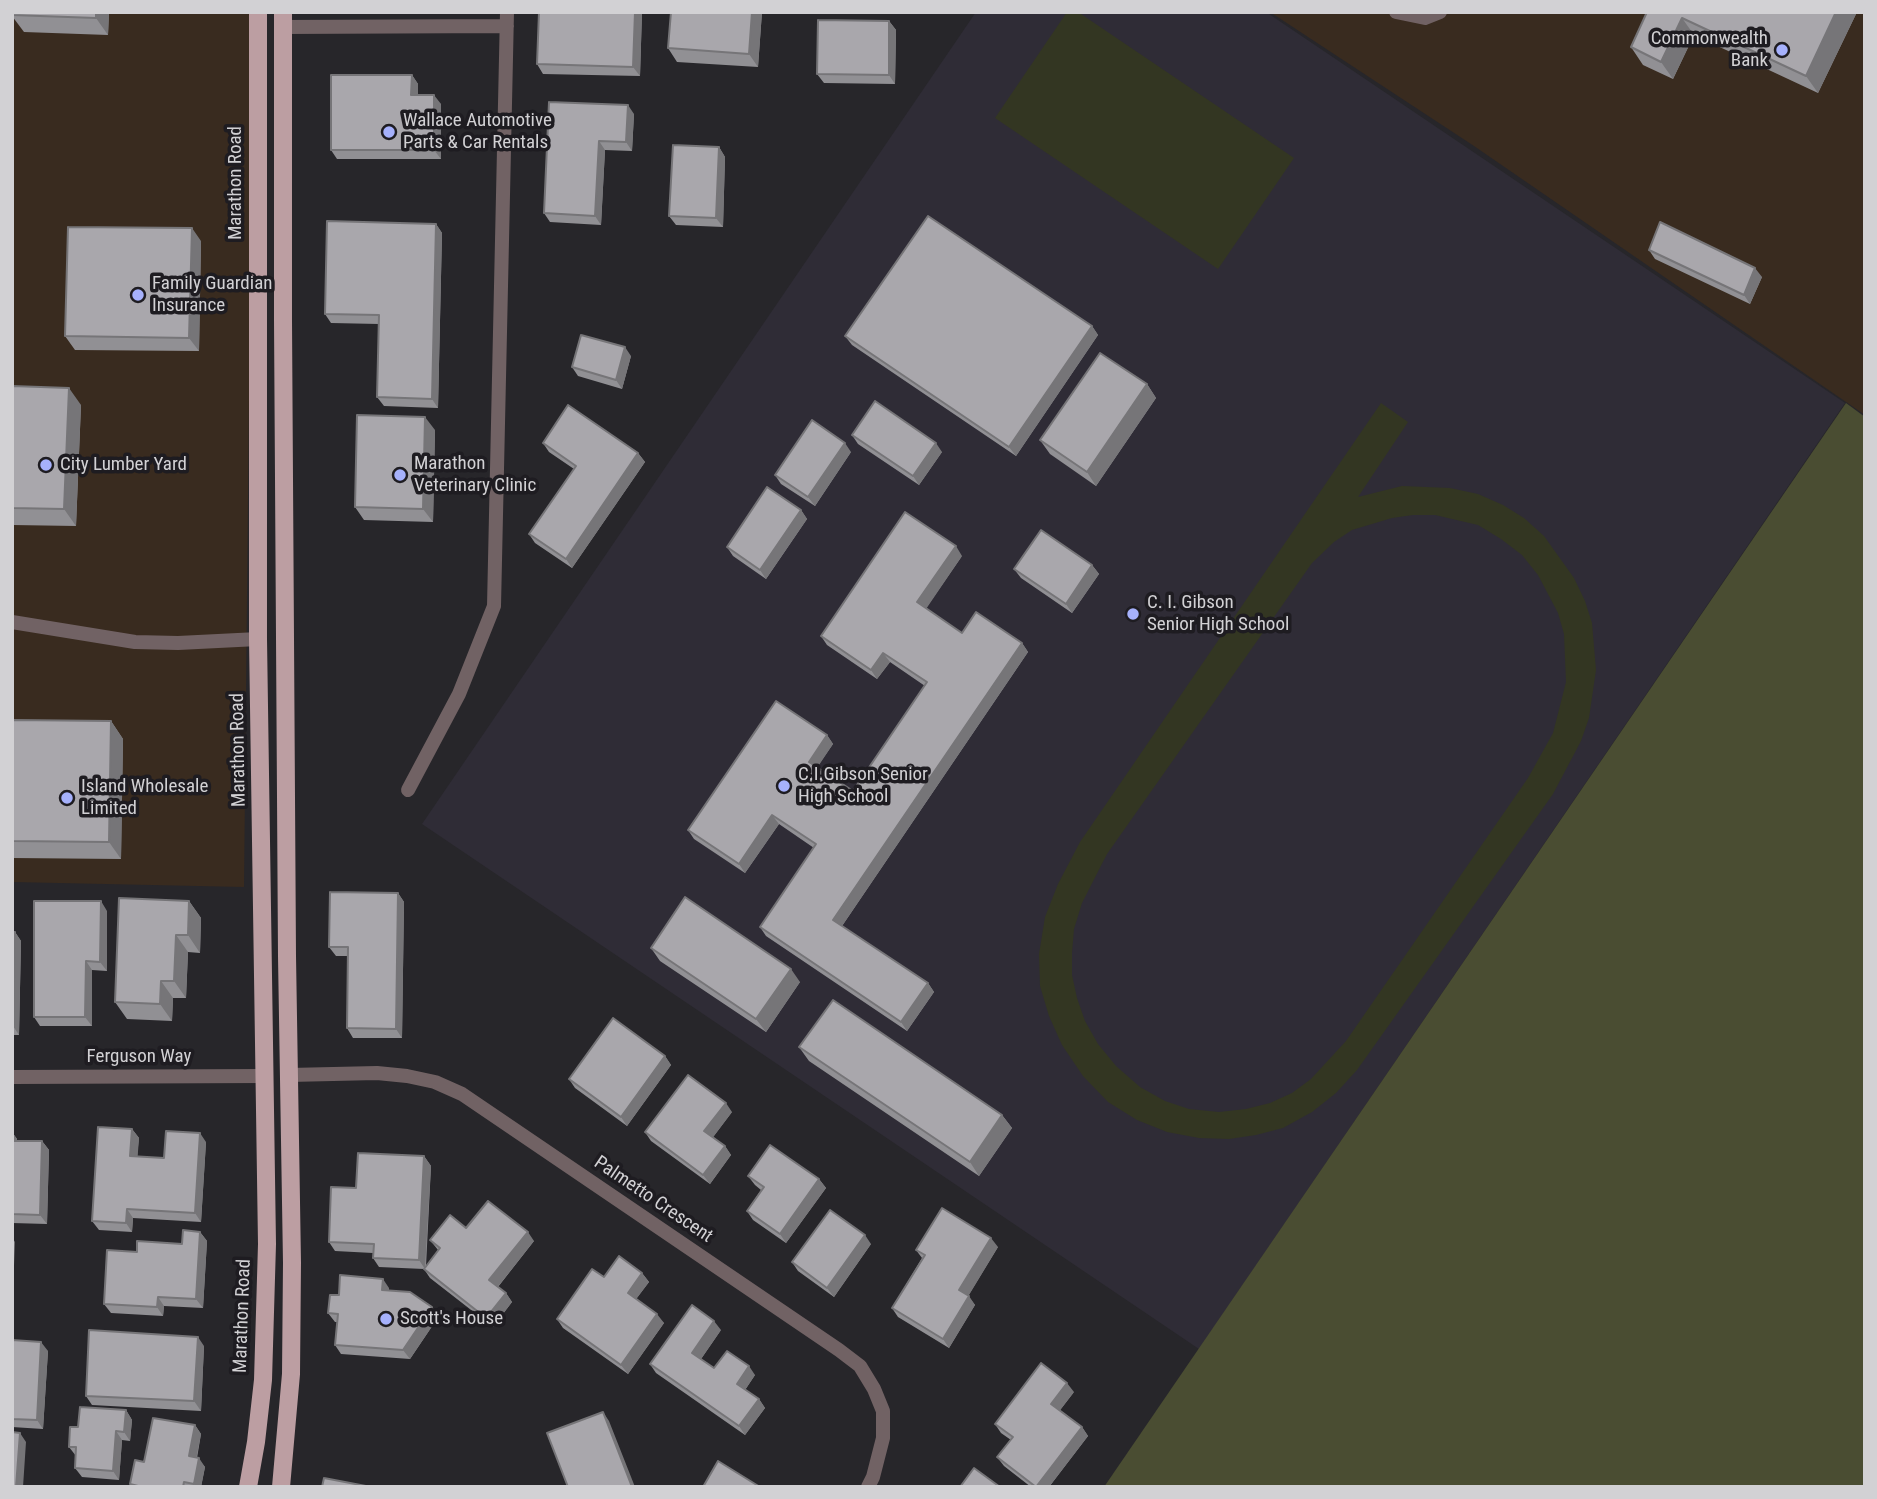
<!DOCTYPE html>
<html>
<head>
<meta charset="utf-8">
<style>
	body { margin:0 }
	#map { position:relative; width:1877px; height:1499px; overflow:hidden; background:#27262a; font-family:"Roboto Condensed",sans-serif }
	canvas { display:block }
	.frame { position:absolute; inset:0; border:14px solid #d2d1d4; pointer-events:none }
</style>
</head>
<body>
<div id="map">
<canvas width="1877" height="1499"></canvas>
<div class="frame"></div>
</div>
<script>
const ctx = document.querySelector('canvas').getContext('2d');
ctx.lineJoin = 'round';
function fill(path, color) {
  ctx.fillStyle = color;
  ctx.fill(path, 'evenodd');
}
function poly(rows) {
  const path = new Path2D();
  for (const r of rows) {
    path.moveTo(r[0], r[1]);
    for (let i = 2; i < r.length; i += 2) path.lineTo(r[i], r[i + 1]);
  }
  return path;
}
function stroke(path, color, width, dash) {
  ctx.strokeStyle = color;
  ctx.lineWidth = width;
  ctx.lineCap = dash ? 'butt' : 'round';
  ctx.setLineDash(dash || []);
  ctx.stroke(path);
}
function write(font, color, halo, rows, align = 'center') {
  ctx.font = font + ' "Roboto Condensed",sans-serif';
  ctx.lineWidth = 7;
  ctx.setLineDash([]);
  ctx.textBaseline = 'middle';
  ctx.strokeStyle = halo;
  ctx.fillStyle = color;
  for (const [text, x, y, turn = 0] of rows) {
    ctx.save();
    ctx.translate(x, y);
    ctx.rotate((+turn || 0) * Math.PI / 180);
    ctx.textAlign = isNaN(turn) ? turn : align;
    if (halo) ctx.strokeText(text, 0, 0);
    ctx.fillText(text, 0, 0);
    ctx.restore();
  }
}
fill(poly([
	[12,12,253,12,244,887,12,882],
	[1270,12,1865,12,1865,415,1474,146]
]), '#392b1f');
fill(poly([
	[976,12,1266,12,1845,403,1199,1349,422,824]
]), '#2f2c36');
fill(poly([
	[1067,12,1078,12,1294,158,1218,269,995,118],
	[1381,403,1408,422,1358,497,1402,486,1450,488,1478,494,1503,505,1524,518,1544,536,1574,578,1585,601,1592,623,1596,670,1589,718,1581,741,1553,794,1357,1070,1336,1093,1312,1112,1283,1128,1256,1135,1229,1139,1199,1138,1167,1132,1137,1120,1108,1102,1083,1076,1062,1045,1049,1016,1040,986,1039,954,1045,917,1058,884,1080,842],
	[1413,515,1435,515,1478,525,1501,539,1522,555,1538,575,1558,613,1564,634,1566,682,1553,733,1528,778,1346,1041,1311,1079,1292,1093,1270,1103,1246,1109,1219,1112,1189,1109,1165,1101,1140,1087,1116,1066,1098,1044,1085,1021,1077,998,1072,975,1072,953,1074,929,1082,903,1107,854,1312,563,1334,542,1352,530,1392,518]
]), '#333622');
fill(poly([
	[1846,403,1865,417,1865,1487,1104,1487]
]), '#4a4d32');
stroke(poly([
	[1396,12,1425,18,1440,12],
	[283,27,507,26],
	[12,622,135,642,178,643,258,639],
	[408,790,459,694,494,606,507,12]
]), '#716264', 14);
stroke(poly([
	[289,1075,377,1073,407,1076,435,1082,462,1094,839,1350,860,1366,874,1389,883,1411,883,1438,873,1477,868,1487],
	[12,1077,265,1076]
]), '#716264', 14);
stroke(poly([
	[248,1487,256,1442,263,1380,267,1244,258,639,258,12],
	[281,1487,291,1374,292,1263,287,956,283,320,283,12]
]), '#bc9ea2', 18);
fill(poly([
	[12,12,109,12,108,35,24,32,12,16],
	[539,12,642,12,640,76,543,74,537,64],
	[671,12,762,12,758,67,677,62,668,48],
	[1644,12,1857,12,1818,93,1694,35,1673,79,1643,65,1631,47,1647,14],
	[889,21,896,30,895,84,824,83,817,74],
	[412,75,418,84,418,95,441,104,441,159,337,159,331,150],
	[549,102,634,114,632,151,605,150,601,225,550,222,544,213],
	[719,147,725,157,723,227,676,225,669,216],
	[436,224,442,233,438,408,384,406,377,397,379,324,331,323,325,314],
	[201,241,199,351,75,350,65,336],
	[1649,250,1762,277,1750,304,1655,259],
	[1092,326,1098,335,1016,456,852,345,845,336],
	[631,356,622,389,578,376,572,367],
	[1147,384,1156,398,1096,486,1050,454,1040,440],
	[12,386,81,405,76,526,12,525],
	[435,430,433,522,364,520,355,507],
	[852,435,942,452,919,485,858,444],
	[543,443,638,453,645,462,572,568,535,543,529,534,574,469,549,452],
	[851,452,815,506,781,484,775,475],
	[801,510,807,519,766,579,733,556,727,547],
	[962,556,926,608,962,633,1022,643,1028,652,842,926,928,983,934,992,907,1031,766,936,760,927,814,848,779,824,745,873,694,839,688,830,827,735,833,744,817,767,853,791,925,686,890,662,877,679,827,645,821,636],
	[1092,565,1099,574,1072,613,1021,578,1014,569],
	[12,720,111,721,123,739,121,859,12,858],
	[398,893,404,902,402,1038,353,1038,347,1028,348,956,336,956,329,947],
	[189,901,201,918,200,953,188,952,186,998,173,998,172,1021,127,1019,115,1002],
	[107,911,107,971,92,970,92,1026,40,1026,34,1017],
	[12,932,15,932,21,941,19,1035,12,1035],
	[651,948,800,982,766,1032,660,961],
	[799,1047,1002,1115,1012,1128,979,1176,809,1061],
	[665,1056,671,1065,627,1126,575,1088,569,1079],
	[732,1112,713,1137,725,1146,731,1155,710,1184,651,1141,645,1132],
	[132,1129,139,1138,137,1156,164,1158,206,1142,201,1222,133,1218,132,1232,99,1230,92,1221],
	[12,1132,17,1139,17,1141,42,1141,49,1150,47,1224,12,1223],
	[424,1156,431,1166,426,1266,438,1250,430,1240,466,1228,534,1241,498,1287,506,1293,512,1302,493,1327,430,1278,424,1269,379,1267,373,1258,373,1253,335,1251,329,1242,356,1188],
	[748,1176,819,1179,826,1188,786,1243,753,1220,747,1211,761,1190,755,1185],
	[200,1232,207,1241,203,1308,164,1306,163,1316,111,1313,104,1304,137,1252,182,1244],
	[871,1244,834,1297,798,1271,792,1262],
	[998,1247,968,1296,975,1305,949,1348,898,1317,892,1308,922,1258,916,1250],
	[642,1273,649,1282,636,1299,664,1323,628,1374,563,1328,557,1319,604,1277],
	[389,1288,389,1290,432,1307,439,1316,410,1359,341,1354,335,1345,337,1322,335,1322,328,1313,339,1295],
	[721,1330,701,1359,714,1368,755,1375,745,1390,759,1399,765,1408,745,1435,656,1373,650,1364],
	[12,1340,48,1351,43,1429,12,1427],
	[204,1346,201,1411,92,1405,86,1396],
	[1074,1392,1060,1410,1082,1427,1088,1436,1049,1487,1031,1487,1004,1466,997,1457,1011,1440,1001,1433,995,1424],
	[126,1410,132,1420,130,1441,122,1440,119,1480,82,1477,75,1468,76,1456,69,1447],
	[195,1425,201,1434,197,1458,205,1467,201,1487,132,1487,130,1484,144,1462]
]), '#919094');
fill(poly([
	[96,12,109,12,108,35,96,18],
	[635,12,642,12,640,76,633,67],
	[752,12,762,12,758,67,749,54],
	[1836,12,1857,12,1818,93,1806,76],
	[1682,18,1694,35,1673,79,1661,62],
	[889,21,896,30,895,84,889,75],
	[412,75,418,84,418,104,411,95],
	[434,95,441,104,441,159,434,150],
	[628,105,634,114,632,151,626,142],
	[599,141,605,150,601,225,595,216],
	[719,147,725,157,723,227,716,218],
	[436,224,442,233,438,408,432,399],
	[192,228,201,241,199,351,189,338],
	[1755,268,1762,277,1750,304,1744,295],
	[1092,326,1098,335,1016,456,1009,447],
	[625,347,631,356,622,389,616,380],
	[1147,384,1156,398,1096,486,1087,472],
	[69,388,81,405,76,526,64,509],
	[425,417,435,430,433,522,423,509],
	[845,443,851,452,815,506,808,497],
	[936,443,942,452,919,485,913,476],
	[638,453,645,462,572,568,566,559],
	[801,510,807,519,766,579,760,570],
	[956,546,962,556,924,612,917,602],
	[1092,565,1099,574,1072,613,1066,604],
	[1022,643,1028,652,840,929,833,920],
	[883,653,890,662,877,679,871,670],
	[111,721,123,739,121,859,109,842],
	[827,735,833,744,815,771,809,762],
	[772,815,779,824,745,873,739,864],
	[398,893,404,902,402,1038,396,1029],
	[101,901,107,911,107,971,100,962],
	[189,901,201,918,200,953,188,935],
	[15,932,21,941,19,1035,13,1026],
	[176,935,188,952,186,998,174,981],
	[86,961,92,970,92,1026,85,1017],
	[791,969,800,982,766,1032,756,1019],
	[161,981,173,998,172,1021,160,1004],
	[928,983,934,992,907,1031,901,1022],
	[665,1056,671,1065,627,1126,621,1117],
	[726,1103,732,1112,711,1140,704,1131],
	[1002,1115,1012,1128,979,1176,970,1162],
	[132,1129,139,1138,137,1165,130,1156],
	[12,1132,17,1139,17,1150,12,1143],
	[200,1133,206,1142,201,1222,195,1213],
	[42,1141,49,1150,47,1224,40,1215],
	[725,1146,731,1155,710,1184,703,1175],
	[424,1156,431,1166,425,1269,419,1260],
	[819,1179,826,1188,786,1243,780,1234],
	[127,1209,133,1218,132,1232,126,1223],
	[200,1232,207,1241,203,1308,196,1299],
	[528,1232,534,1241,496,1289,489,1280],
	[865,1235,871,1244,834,1297,827,1288],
	[12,1237,15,1242,13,1289,12,1287],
	[991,1238,998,1247,966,1300,959,1290],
	[642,1273,649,1282,634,1302,628,1293],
	[383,1279,389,1288,388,1299,382,1290],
	[506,1293,512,1302,493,1327,486,1318],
	[969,1296,975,1305,949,1348,943,1339],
	[158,1297,164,1306,163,1316,157,1307],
	[432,1307,439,1316,410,1359,403,1350],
	[657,1314,664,1323,628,1374,621,1365],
	[714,1321,721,1330,699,1362,692,1353],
	[198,1337,204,1346,201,1411,194,1401],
	[41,1342,48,1351,43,1429,37,1420],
	[749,1366,755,1375,743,1393,737,1384],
	[1067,1383,1074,1392,1058,1413,1051,1404],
	[759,1399,765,1408,745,1435,739,1426],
	[126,1410,132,1420,130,1441,124,1432],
	[603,1412,609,1421,635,1487,632,1487],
	[195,1425,201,1434,195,1465,189,1456],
	[1082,1427,1088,1436,1049,1487,1036,1487],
	[116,1431,122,1440,119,1480,113,1471],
	[20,1433,26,1442,23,1487,16,1487],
	[199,1458,205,1467,201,1487,196,1487,194,1484]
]), '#767578');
const building = poly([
	[12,12,96,12,96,18,12,15,12,12],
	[539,12,635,12,633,67,537,64,539,12],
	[671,12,752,12,749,54,668,48,671,12],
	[1647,12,1836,12,1806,76,1682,18,1661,62,1631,47,1647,12],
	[818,20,889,21,889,75,817,74,818,20],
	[331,75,412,75,411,95,434,95,434,150,331,150,331,75],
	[549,102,628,105,626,142,599,141,595,216,544,213,549,102],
	[673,145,719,147,716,218,669,216,673,145],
	[928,216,1092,326,1009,447,845,336,928,216],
	[327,221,436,224,432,399,377,397,379,315,325,314,327,221],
	[1660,222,1755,268,1744,295,1649,250,1660,222],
	[68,227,192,228,189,338,65,336,68,227],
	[581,335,625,347,616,380,572,367,581,335],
	[1100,353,1147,384,1087,472,1040,440,1100,353],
	[12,386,69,388,64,509,12,508,12,386],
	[875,401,936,443,913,476,852,435,875,401],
	[568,405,638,453,566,559,529,534,576,466,543,443,568,405],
	[357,415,425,417,423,509,355,507,357,415],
	[812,420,845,443,808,497,775,475,812,420],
	[767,487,801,510,760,570,727,547,767,487],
	[905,512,956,546,917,602,962,633,976,612,1022,643,833,920,928,983,901,1022,760,927,816,844,772,815,739,864,688,830,776,701,827,735,809,762,853,791,927,682,883,653,871,670,821,636,905,512],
	[1041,530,1092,565,1066,604,1014,569,1041,530],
	[12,720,111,721,109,842,12,841,12,720],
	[330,892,398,893,396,1029,347,1028,348,947,329,947,330,892],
	[685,897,791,969,756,1019,651,948,685,897],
	[119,898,189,901,188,935,176,935,174,981,161,981,160,1004,115,1002,119,898],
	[34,901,101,901,100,962,86,961,85,1017,34,1017,34,901],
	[12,932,15,932,13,1026,12,1026,12,932],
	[833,1000,1002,1115,970,1162,799,1047,833,1000],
	[613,1018,665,1056,621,1117,569,1079,613,1018],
	[688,1075,726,1103,704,1131,725,1146,703,1175,645,1132,688,1075],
	[98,1127,132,1129,130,1156,164,1158,166,1131,200,1133,195,1213,127,1209,126,1223,92,1221,98,1127],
	[12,1141,42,1141,40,1215,12,1214,12,1141],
	[770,1145,819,1179,780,1234,747,1211,764,1187,748,1176,770,1145],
	[358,1153,424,1156,419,1260,373,1258,374,1244,329,1242,331,1187,356,1188,358,1153],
	[488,1201,528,1232,489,1280,506,1293,486,1318,424,1269,440,1248,430,1240,450,1215,466,1228,488,1201],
	[942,1208,991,1238,959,1290,969,1296,943,1339,892,1308,925,1255,916,1250,942,1208],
	[830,1210,865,1235,827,1288,792,1262,830,1210],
	[183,1230,200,1232,196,1299,158,1297,157,1307,104,1304,107,1250,137,1252,137,1241,182,1244,183,1230],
	[619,1256,642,1273,628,1293,657,1314,621,1365,557,1319,592,1269,604,1277,619,1256],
	[340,1275,383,1279,382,1290,410,1292,432,1307,403,1350,335,1345,338,1314,328,1313,330,1295,339,1295,340,1275],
	[692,1305,714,1321,692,1353,714,1368,727,1351,749,1366,737,1384,759,1399,739,1426,650,1364,692,1305],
	[89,1330,198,1337,194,1401,86,1396,89,1330],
	[12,1340,41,1342,37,1420,12,1419,12,1340],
	[1041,1363,1067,1383,1051,1404,1082,1427,1036,1487,997,1457,1013,1437,995,1424,1041,1363],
	[80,1407,126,1410,124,1432,116,1431,113,1471,75,1468,76,1447,69,1447,70,1427,78,1427,80,1407],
	[603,1412,632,1487,568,1487,547,1433,603,1412],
	[153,1418,195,1425,189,1456,199,1458,194,1484,184,1482,183,1487,142,1487,130,1484,135,1460,144,1462,153,1418],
	[12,1432,20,1433,16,1487,12,1487,12,1432],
	[718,1461,760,1487,703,1487,718,1461],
	[974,1468,1000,1487,960,1487,974,1468],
	[324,1478,371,1487,322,1487,324,1478]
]);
fill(building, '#a9a7ac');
stroke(building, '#767578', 2);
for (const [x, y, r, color] of [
	[1782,50,7,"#a6b1fc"],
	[389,132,7,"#a6b1fc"],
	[138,295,7,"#a6b1fc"],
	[46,465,7,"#a6b1fc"],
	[400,475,7,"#a6b1fc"],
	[1133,614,7,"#a6b1fc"],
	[784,786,7,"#a6b1fc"],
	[67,798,7,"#a6b1fc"],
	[386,1319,7,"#a6b1fc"]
]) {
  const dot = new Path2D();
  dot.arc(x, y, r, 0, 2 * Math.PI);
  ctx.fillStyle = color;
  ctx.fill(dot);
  stroke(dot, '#1e1c21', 2.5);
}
write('19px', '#d2d1d4', '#1e1c21', [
	["Commonwealth",1768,39,"right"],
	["Bank",1768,61,"right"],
	["Wallace Automotive",403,121],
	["Parts & Car Rentals",403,143],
	["Family Guardian",152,284],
	["Insurance",152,306],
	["Marathon",414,464],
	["Veterinary Clinic",414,486],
	["City Lumber Yard",60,465],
	["C. I. Gibson",1147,603],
	["Senior High School",1147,625],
	["C.I.Gibson Senior",798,775],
	["High School",798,797],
	["Island Wholesale",81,787],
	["Limited",81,809],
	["Scott's House",400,1319]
], 'left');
write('19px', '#d2d1d4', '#1e1c21', [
	["Marathon Road",236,183,-90],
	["Marathon Road",239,750,-91],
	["Ferguson Way",139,1057],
	["Palmetto Crescent",653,1200,34],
	["Marathon Road",243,1316,-88]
]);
</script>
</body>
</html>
